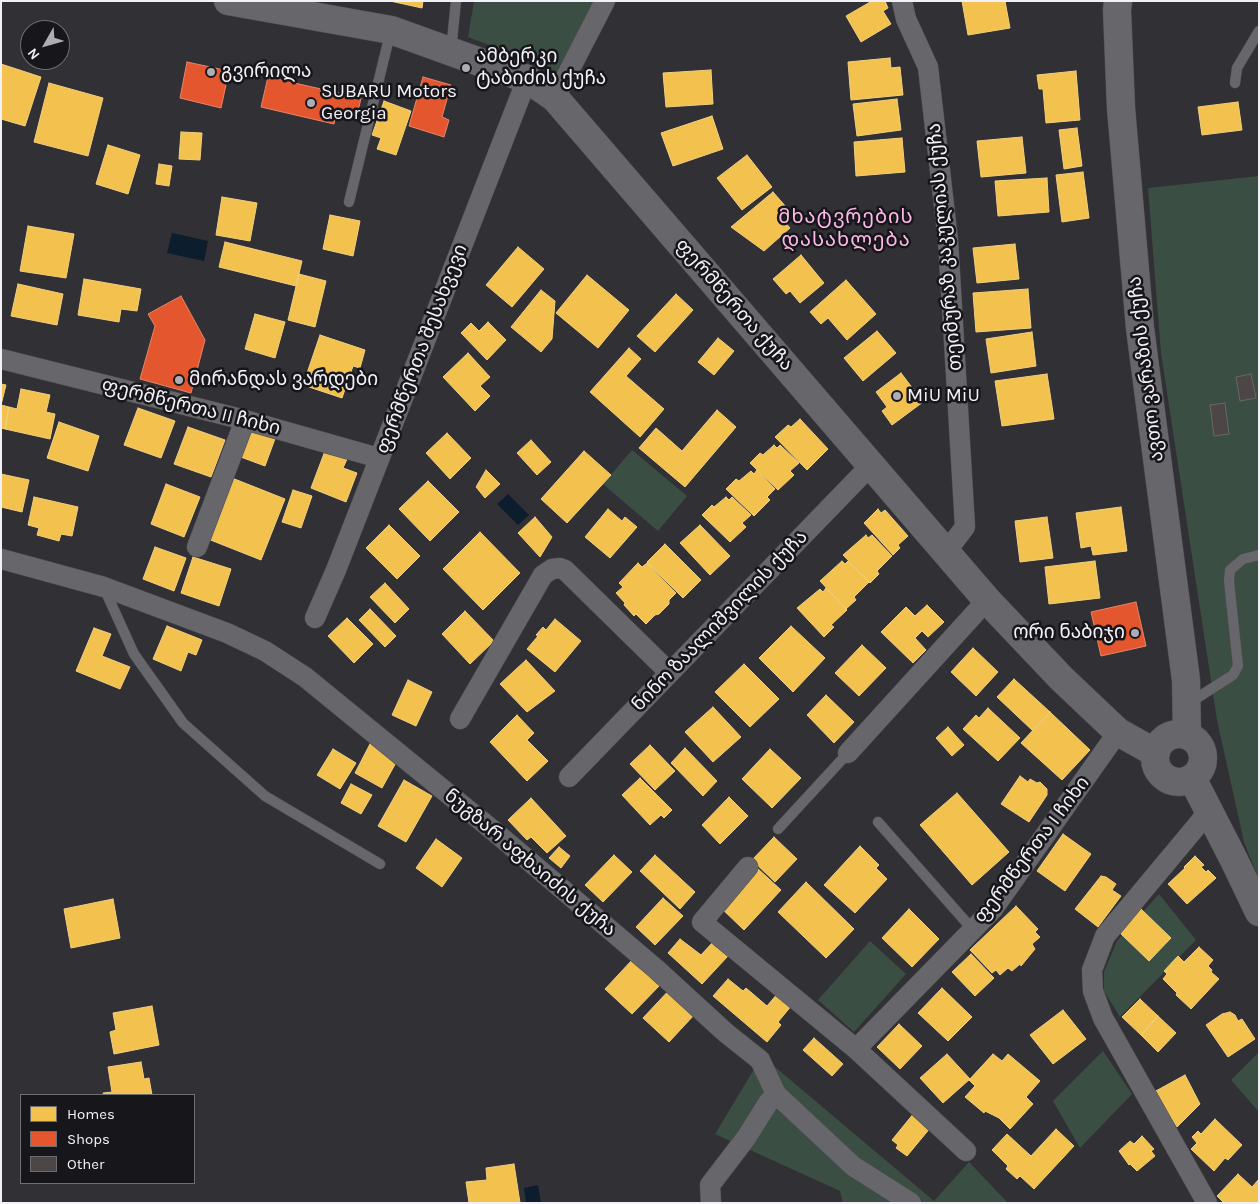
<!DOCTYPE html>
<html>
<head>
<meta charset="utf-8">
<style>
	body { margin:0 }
	#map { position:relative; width:1260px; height:1204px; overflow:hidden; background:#313034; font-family:Karla,sans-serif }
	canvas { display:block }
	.frame { position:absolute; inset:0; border:2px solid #f2f1f7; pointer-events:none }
	.legend { position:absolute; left:20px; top:1094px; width:175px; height:90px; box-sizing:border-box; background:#17161a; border:1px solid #6f6e72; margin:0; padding:6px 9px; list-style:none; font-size:15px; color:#f2f1f7 }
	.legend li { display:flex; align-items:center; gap:10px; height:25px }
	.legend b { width:25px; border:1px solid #6f6e72 }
	.north { position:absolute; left:20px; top:20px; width:50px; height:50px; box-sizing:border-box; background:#17161a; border:1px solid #6f6e72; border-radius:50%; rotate:232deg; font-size:14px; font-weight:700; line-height:20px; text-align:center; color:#f2f1f7 }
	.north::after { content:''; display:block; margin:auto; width:18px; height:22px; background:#aeadb3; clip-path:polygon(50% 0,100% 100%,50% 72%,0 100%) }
</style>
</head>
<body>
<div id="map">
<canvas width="1260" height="1204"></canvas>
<div class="frame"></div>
<ul class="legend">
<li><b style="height:14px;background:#f2c14e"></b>Homes</li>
<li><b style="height:14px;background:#e4572e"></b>Shops</li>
<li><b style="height:14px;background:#4c4647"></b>Other</li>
</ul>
<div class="north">N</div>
</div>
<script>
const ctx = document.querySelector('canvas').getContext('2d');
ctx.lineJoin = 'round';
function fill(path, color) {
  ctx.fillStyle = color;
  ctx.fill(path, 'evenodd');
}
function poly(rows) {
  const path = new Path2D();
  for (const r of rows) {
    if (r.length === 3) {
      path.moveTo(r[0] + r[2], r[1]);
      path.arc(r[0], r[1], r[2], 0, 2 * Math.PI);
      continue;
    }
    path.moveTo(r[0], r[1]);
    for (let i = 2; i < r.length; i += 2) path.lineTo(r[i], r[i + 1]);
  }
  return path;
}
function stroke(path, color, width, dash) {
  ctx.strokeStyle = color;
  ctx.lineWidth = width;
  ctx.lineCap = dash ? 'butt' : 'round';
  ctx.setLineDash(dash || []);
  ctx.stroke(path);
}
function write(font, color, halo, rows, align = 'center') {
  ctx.font = font + ' Karla,"Noto Sans Georgian",sans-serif';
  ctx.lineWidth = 5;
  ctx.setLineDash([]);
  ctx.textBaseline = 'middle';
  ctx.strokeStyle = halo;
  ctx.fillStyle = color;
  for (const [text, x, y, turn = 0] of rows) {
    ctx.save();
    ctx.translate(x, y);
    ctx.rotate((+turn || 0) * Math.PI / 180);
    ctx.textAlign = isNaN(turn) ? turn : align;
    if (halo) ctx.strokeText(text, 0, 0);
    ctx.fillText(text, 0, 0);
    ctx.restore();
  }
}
fill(poly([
	[474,1,594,1,555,75,528,60,468,37],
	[1259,176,1259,880,1244,842,1217,720,1161,353,1148,188],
	[632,450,687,496,658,531,603,484],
	[1159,894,1196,940,1120,1017,1104,991,1104,972,1117,941],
	[870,941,906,974,854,1032,818,1000],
	[1103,1051,1132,1094,1080,1148,1053,1101],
	[1259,1052,1259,1112,1231,1080],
	[762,1056,934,1201,969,1162,1008,1203,843,1203,840,1191,715,1134]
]), '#3b4e43');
fill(poly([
	[172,233,208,241,204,261,167,253],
	[508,494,529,515,518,525,497,504],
	[538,1185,541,1203,526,1203,524,1188]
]), '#0c1d2e');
const homes = poly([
	[390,1,423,1,422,8,390,1],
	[872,1,885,1,888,8,883,11,891,24,861,42,846,16,872,1],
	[962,1,1005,1,1010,28,968,35,962,1],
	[890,58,891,68,900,67,903,95,851,100,848,62,890,58],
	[1,64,41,77,25,126,1,119,1,64],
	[711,70,713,104,666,107,663,73,711,70],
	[1076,71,1080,120,1046,123,1043,89,1039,89,1037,75,1076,71],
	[49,83,103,98,88,156,34,142,49,83],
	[897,99,901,130,857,136,853,104,897,99],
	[384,101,411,111,396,155,377,149,381,138,372,135,384,101],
	[1238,102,1242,130,1202,135,1198,107,1238,102],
	[712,116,723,149,673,166,661,133,712,116],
	[1077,128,1082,166,1064,169,1059,130,1077,128],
	[181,132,202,133,200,160,179,159,181,132],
	[1022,137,1026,173,981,177,977,141,1022,137],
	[902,138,905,172,856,176,854,142,902,138],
	[108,145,140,155,128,194,96,184,108,145],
	[747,155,772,187,742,210,717,178,747,155],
	[159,164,172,166,169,186,156,184,159,164],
	[1083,172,1089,218,1062,222,1056,175,1083,172],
	[1047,178,1049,212,998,216,995,181,1047,178],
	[773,192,787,208,779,215,790,228,764,251,731,227,773,192],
	[222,197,257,203,250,241,216,235,222,197],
	[330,215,360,221,353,256,323,249,330,215],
	[28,226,74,234,66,278,20,271,28,226],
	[225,242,302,261,296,286,219,267,225,242],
	[1015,244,1019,279,977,283,973,248,1015,244],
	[518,247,544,269,512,307,486,285,518,247],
	[801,255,824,283,800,303,790,291,786,294,773,279,801,255],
	[299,274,326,281,315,327,288,320,299,274],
	[587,275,629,310,598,348,556,313,587,275],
	[84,279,141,289,137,311,121,309,119,322,78,315,84,279],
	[846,280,876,314,847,340,828,318,821,324,810,312,846,280],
	[18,284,63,294,57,325,11,316,18,284],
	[1028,289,1031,328,976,332,973,293,1028,289],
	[541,290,555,301,552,339,541,352,511,327,541,290],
	[676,294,693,310,655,352,637,336,676,294],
	[255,314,285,322,275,358,245,349,255,314],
	[488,322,506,340,487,360,461,333,471,323,479,331,488,322],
	[877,331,896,353,863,381,844,358,877,331],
	[1032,332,1036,366,991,373,986,339,1032,332],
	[320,335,365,350,360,368,353,366,342,398,303,385,320,335],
	[718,338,734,351,714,375,698,362,718,338],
	[629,348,641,359,626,376,664,409,640,437,590,392,629,348],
	[468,353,490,377,480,386,490,396,475,411,443,377,468,353],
	[901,373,923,402,892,425,882,411,887,407,876,392,901,373],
	[1047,374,1054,419,1002,426,995,381,1047,374],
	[1,384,6,385,1,405,9,407,5,429,1,428,1,384],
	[21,389,50,395,46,412,55,414,50,439,5,429,9,407,17,409,21,389],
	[138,408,175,421,161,458,124,445,138,408],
	[717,410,736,427,685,487,639,448,656,428,682,451,717,410],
	[800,419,828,449,807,470,775,437,788,425,791,427,800,419],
	[59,422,99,436,88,471,47,458,59,422],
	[249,426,276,436,265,466,238,456,249,426],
	[188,427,225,440,211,477,174,464,188,427],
	[447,433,471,458,450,479,426,453,447,433],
	[531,440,551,462,537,475,517,453,531,440],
	[774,445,777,448,780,445,799,463,790,471,794,475,778,490,750,463,760,453,763,455,774,445],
	[325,451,347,459,343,468,357,473,346,502,311,488,325,451],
	[584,451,611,475,567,523,541,499,584,451],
	[486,470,500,484,485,498,476,487,486,470],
	[757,470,775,489,767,497,770,500,754,516,726,489,736,479,739,481,751,471,754,474,757,470],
	[1,474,29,480,22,512,1,507,1,474],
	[232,478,285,499,261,560,208,539,232,478],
	[428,481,459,512,430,541,399,509,428,481],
	[166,484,200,497,184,537,151,524,166,484],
	[293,490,312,496,301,528,282,522,293,490],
	[34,497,78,507,72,536,61,534,59,541,37,535,39,528,28,525,34,497],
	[726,497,729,500,732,497,751,515,742,523,746,527,730,542,702,515,712,505,714,507,726,497],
	[1121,507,1127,551,1093,555,1091,546,1081,548,1076,513,1121,507],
	[608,509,622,521,625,517,637,527,610,558,585,537,608,509],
	[878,509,881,513,885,510,908,536,898,545,900,548,893,555,864,523,878,509],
	[535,517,552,537,540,557,518,533,535,517],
	[1047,517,1053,558,1020,562,1015,521,1047,517],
	[389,525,420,556,397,579,366,548,389,525],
	[700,525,730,556,710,575,680,543,700,525],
	[480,532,520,573,483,610,443,569,480,532],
	[866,535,868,538,872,535,892,556,877,571,879,574,870,583,843,555,866,535],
	[665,544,701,580,683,598,647,562,665,544],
	[155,547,186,558,174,591,143,579,155,547],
	[193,557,231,569,219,606,181,593,193,557],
	[842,561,845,564,848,561,869,582,854,597,856,600,846,609,820,581,842,561],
	[1095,561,1100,598,1049,604,1045,567,1095,561],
	[638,563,642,567,647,563,676,593,669,600,669,604,659,614,655,615,646,624,636,614,634,616,624,605,625,603,616,593,623,587,619,583,638,563],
	[385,583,409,609,395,623,370,597,385,583],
	[826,588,847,610,831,625,834,627,824,637,797,608,820,589,823,592,826,588],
	[927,605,944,622,928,637,922,631,915,638,926,650,913,663,881,632,906,607,915,616,927,605],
	[370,609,396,636,385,647,359,620,370,609],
	[465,611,494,641,470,664,442,634,465,611],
	[347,618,373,644,354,663,328,636,347,618],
	[555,619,581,641,555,672,527,649,538,636,536,635,543,627,546,630,555,619],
	[167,626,202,640,196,655,188,652,181,671,153,659,167,626],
	[791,626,825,658,793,692,759,658,791,626],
	[94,628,111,634,102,656,130,667,120,689,76,671,94,628],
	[862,645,886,668,859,696,835,673,862,645],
	[973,648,998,672,976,696,951,672,973,648],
	[526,660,555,691,527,712,500,684,526,660],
	[744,664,779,699,750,727,715,692,744,664],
	[1014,679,1050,712,1033,731,997,697,1014,679],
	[408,680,432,692,416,726,392,715,408,680],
	[826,695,854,722,834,743,807,715,826,695],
	[713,707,741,737,713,762,685,732,713,707],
	[988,708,1020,738,998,761,963,729,976,715,979,718,988,708],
	[1050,712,1090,750,1062,780,1021,743,1050,712],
	[517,715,534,733,527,740,548,761,527,781,490,742,517,715],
	[948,727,964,745,952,756,936,738,948,727],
	[370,744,398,759,382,788,355,773,370,744],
	[650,745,675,771,655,790,630,764,650,745],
	[685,748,717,781,703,796,671,763,685,748],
	[333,749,356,763,340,789,317,775,333,749],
	[770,749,801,778,772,808,742,779,770,749],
	[1020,776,1028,782,1030,779,1037,783,1040,782,1047,789,1047,795,1029,822,1001,804,1020,776],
	[640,778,672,810,664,818,661,815,650,825,622,795,640,778],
	[404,780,432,796,406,842,378,826,404,780],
	[351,784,372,795,361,814,341,803,351,784],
	[957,793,1009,852,972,885,920,825,957,793],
	[729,797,748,816,720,844,702,825,729,797],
	[531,798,566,836,547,853,531,837,527,840,508,820,531,798],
	[1063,834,1091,854,1065,891,1037,871,1063,834],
	[774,837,797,859,775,882,752,860,774,837],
	[436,839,462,858,442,887,416,868,436,839],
	[860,846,879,865,876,868,887,879,855,913,824,885,860,846],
	[559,847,570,856,561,868,549,858,559,847],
	[614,855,632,872,603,902,585,885,614,855],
	[655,855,695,892,680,909,640,871,655,855],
	[1195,856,1204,865,1201,867,1206,872,1208,870,1216,878,1187,904,1168,884,1185,868,1184,867,1195,856],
	[756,867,781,890,744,930,719,906,756,867],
	[1101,876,1106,877,1116,884,1112,890,1121,896,1098,927,1075,909,1101,876],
	[806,882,854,929,826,958,778,912,806,882],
	[663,898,683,916,655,945,636,927,663,898],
	[113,899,120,938,71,948,64,909,113,899],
	[1016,906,1038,929,1035,932,1040,937,1032,944,1035,949,1021,966,1020,964,1012,971,1008,968,1000,975,996,970,992,973,970,950,1016,906],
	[909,909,939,939,912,967,882,938,909,909],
	[1141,909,1171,938,1149,961,1119,932,1141,909],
	[680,939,701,955,713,942,728,956,702,984,668,953,680,939],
	[1199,947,1213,960,1208,966,1212,970,1211,972,1219,979,1191,1009,1176,995,1177,993,1163,979,1167,974,1164,971,1178,956,1184,962,1199,947],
	[971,954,994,978,975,996,952,972,971,954],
	[633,959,660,985,632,1014,605,989,633,959],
	[728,979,743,991,746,988,767,1006,778,993,792,1005,778,1022,781,1025,767,1042,713,996,728,979],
	[673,986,695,1014,669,1042,643,1018,673,986],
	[942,988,972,1017,948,1041,918,1013,942,988],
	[1140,999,1158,1016,1141,1035,1122,1017,1140,999],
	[152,1006,159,1045,114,1054,110,1032,116,1030,113,1013,152,1006],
	[1063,1010,1086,1039,1053,1064,1030,1035,1063,1010],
	[1230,1012,1235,1015,1238,1021,1242,1019,1255,1039,1228,1057,1206,1025,1222,1014,1230,1012],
	[1158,1016,1176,1033,1158,1052,1141,1035,1158,1016],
	[899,1024,922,1046,900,1069,877,1047,899,1024],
	[814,1038,843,1064,832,1076,803,1050,814,1038],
	[947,1054,970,1079,943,1103,920,1078,947,1054],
	[993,1054,1002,1061,1008,1054,1040,1081,1026,1097,1033,1104,1010,1129,999,1118,985,1111,984,1113,965,1097,975,1086,969,1080,993,1054],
	[141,1062,144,1079,149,1078,152,1095,104,1095,103,1093,112,1092,108,1067,141,1062],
	[1185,1075,1200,1104,1177,1127,1154,1092,1185,1075],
	[914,1113,931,1127,907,1156,896,1148,898,1145,892,1140,914,1113],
	[1215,1119,1242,1145,1228,1160,1225,1158,1214,1171,1191,1149,1197,1143,1192,1137,1198,1131,1201,1134,1215,1119],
	[1056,1129,1074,1146,1034,1189,1020,1176,1017,1179,1006,1169,1008,1166,992,1150,1007,1134,1031,1156,1056,1129],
	[1142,1136,1154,1149,1151,1151,1155,1156,1137,1171,1130,1164,1129,1165,1119,1151,1130,1141,1134,1144,1142,1136],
	[514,1164,520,1203,469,1203,466,1182,487,1180,486,1168,514,1164],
	[1238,1174,1252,1187,1259,1179,1259,1203,1224,1203,1217,1196,1238,1174]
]);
fill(homes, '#f2c14e');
stroke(homes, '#f2cf81', 1);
const shops = poly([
	[187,62,229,71,221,108,180,98,187,62],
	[268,77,361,98,357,116,337,111,334,124,261,107,268,77],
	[423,77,451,85,442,117,449,120,444,137,409,126,423,77],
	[181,296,205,340,191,393,140,379,155,326,148,314,181,296],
	[1136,602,1146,646,1101,656,1091,612,1136,602]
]);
fill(shops, '#e4572e');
stroke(shops, '#e8856a', 1);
const building = poly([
	[1251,374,1256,398,1240,401,1236,377,1251,374],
	[1225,403,1229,434,1214,436,1210,405,1225,403]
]);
fill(building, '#4c4647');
stroke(building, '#6a6769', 1);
const lane = poly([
	[451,51,456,1],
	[1235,83,1237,68,1259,31],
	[349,202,391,30],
	[104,588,134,654,183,723,265,796,380,864],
	[1191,704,1197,698,1233,675,1238,666,1229,581,1230,570,1243,559,1259,555],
	[878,822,973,930],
	[778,829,848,753]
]);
const street = poly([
	[902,1,906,19,928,67,948,240,965,527,946,552],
	[555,98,605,1],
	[1,359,245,420,379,458],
	[197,547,245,420],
	[1,559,104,587,227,633,265,651,305,677,495,832,655,968,726,1033,760,1060,776,1094,853,1166,911,1203],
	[315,618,336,570,527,79],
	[460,719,543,575,552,569,560,568,565,570,670,673],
	[848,753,987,600],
	[569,777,871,465],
	[748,867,702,922,856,1049,966,1151],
	[856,1049,993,909,1118,732],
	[711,1203,710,1185,746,1138,768,1103,776,1094],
	[1207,1203,1103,1018,1093,991,1092,970,1105,936,1200,822,1208,811]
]);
const secondary = poly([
	[228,1,391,30,527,79,555,98,987,600,1061,678,1118,732,1156,753],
	[1118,1,1117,10,1121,108,1140,328,1186,680,1187,735],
	[1179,758,24],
	[1192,778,1234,860,1259,912]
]);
stroke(lane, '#4d4c50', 11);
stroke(street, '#4d4c50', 21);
stroke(secondary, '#4d4c50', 29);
stroke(lane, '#67666a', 10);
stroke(street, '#67666a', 20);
stroke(secondary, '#67666a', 28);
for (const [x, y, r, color] of [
	[466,68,5,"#aeadb3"],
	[211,72,5,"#aeadb3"],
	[311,103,5,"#aeadb3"],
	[179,380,5,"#aeadb3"],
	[897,396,5,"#aeadb3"],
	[1135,633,5,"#aeadb3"]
]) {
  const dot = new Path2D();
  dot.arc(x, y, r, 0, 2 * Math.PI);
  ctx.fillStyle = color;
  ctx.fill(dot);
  stroke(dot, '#17161a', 2);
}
write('19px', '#f2f1f7', '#17161a', [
	["ამბერკი",476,57],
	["ტაბიძის ქუჩა",476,79],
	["გვირილა",221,72],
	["SUBARU Motors",321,92],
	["Georgia",321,114],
	["მირანდას ვარდები",189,380],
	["MiU MiU",907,396],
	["ორი ნაბიჯი",1125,633,"right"]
], 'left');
write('19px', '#f2f1f7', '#17161a', [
	["თეიმურაზ კაკულიას ქუჩა",945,247,-95],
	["ფერმწერთა ქუჩა",734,305,49],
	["ფერმწერთა შესახვევი",422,349,-69],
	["ავთო ვარაზის ქუჩა",1146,369,-97],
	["ფერმწერთა II ჩიხი",191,407,14],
	["ნინო ზაალიშვილის ქუჩა",720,621,-46],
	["ფერმწერთა I ჩიხი",1032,850,-53],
	["ნუგზარ აფხაიძის ქუჩა",530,863,40]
]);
ctx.letterSpacing = '1px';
write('20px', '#fdb8e7', '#17161a', [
	["მხატვრების",846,217],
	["დასახლება",846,240]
]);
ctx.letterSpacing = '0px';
</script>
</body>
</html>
